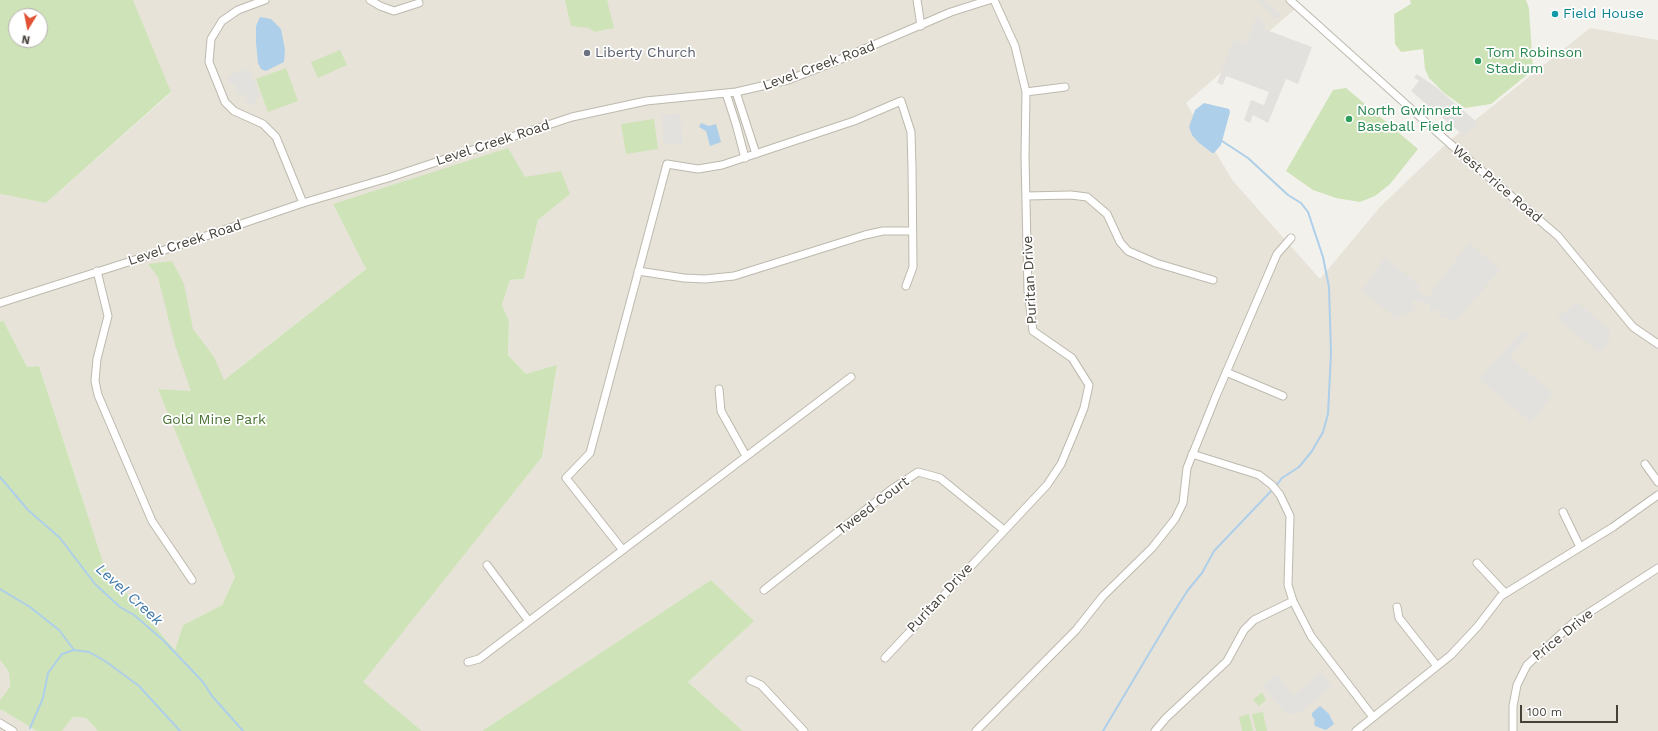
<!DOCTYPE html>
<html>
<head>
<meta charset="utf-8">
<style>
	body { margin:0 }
	#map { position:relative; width:1658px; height:731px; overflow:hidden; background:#f3f1eb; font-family:"Work Sans",sans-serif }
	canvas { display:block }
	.north { position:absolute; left:8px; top:8px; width:40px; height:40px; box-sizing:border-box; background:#fff; border:1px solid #b5b3b0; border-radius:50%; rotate:190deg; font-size:11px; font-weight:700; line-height:16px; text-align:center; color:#474239 }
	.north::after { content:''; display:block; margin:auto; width:14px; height:18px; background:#e25133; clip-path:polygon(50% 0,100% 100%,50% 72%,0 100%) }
	.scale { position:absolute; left:1520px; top:705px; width:98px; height:18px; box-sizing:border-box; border:2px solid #474239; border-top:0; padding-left:5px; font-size:12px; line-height:14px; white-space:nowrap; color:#474239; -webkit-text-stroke:3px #fff; paint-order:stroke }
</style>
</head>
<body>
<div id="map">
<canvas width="1658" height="731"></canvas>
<div class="north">N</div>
<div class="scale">100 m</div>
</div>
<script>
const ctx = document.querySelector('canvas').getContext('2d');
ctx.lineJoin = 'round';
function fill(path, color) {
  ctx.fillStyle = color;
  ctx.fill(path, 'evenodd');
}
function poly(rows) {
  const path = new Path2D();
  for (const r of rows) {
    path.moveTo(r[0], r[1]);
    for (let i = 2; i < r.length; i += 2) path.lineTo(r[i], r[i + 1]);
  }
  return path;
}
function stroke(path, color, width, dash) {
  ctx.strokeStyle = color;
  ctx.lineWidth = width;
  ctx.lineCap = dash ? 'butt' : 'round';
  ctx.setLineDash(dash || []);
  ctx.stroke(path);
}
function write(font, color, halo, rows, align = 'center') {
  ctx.font = font + ' "Work Sans",sans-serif';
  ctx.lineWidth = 3.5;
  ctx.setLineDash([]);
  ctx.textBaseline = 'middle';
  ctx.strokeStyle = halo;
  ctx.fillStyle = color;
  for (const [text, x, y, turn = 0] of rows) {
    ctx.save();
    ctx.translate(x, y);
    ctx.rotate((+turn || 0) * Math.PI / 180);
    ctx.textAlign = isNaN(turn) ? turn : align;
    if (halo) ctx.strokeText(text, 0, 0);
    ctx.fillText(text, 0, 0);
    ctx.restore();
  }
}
fill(poly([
	[133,0,1285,0,1295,9,1186,103,1233,181,1320,279,1380,207,1449,141,1590,28,1658,40,1658,731,743,731,688,682,753,621,711,580,482,731,422,731,362,682,542,457,557,366,526,374,508,355,509,321,502,305,510,280,524,279,538,220,570,194,525,177,333,204,366,269,207,393,159,389,235,577,222,605,183,625,175,650,105,568,39,366,27,367,3,320,0,322,0,194,46,203,171,93],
	[0,660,9,672,10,688,0,700],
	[0,709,37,731,0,731],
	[73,717,86,718,98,731,62,731]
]), '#e7e3d9');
fill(poly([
	[0,0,133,0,171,92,46,203,0,194],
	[16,16,40,16,40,40,16,40],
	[565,0,607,0,614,28,594,32,589,28,571,26],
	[1410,0,1526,0,1529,8,1533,70,1491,104,1465,108,1444,93,1429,78,1425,69,1423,49,1401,52,1395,44,1394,14,1411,4],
	[340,50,347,65,318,78,311,62],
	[286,68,298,101,268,112,256,79],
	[1346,88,1418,149,1390,184,1375,196,1360,202,1336,198,1313,190,1286,171,1333,90],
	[654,119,658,149,626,154,621,124],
	[508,148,525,177,561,171,570,194,538,220,524,279,510,280,502,305,509,321,508,355,526,374,557,365,542,457,363,682,422,731,98,731,86,718,73,717,62,731,37,731,0,709,0,700,10,687,9,672,0,660,0,322,3,320,27,367,39,366,105,568,175,650,183,625,222,605,235,577,158,389,191,391,175,345,158,277,148,264,172,261,184,284,193,329,214,357,224,380,366,269,333,204],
	[711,580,754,621,688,682,743,731,482,731],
	[1262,692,1266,700,1259,706,1253,700],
	[1263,712,1267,731,1256,731,1252,714],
	[1249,714,1253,731,1242,731,1239,717]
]), '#cfe3b8');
fill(poly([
	[1257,0,1264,0,1281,15,1277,19],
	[1257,16,1262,18,1261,21,1266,23,1264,29,1312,47,1298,84,1286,79,1268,123,1253,115,1250,123,1244,120,1251,100,1264,105,1269,92,1226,76,1223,85,1217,83,1234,40,1246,44],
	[249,68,260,96,255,99,255,104,250,106,244,94,237,94,235,84,227,81,230,75],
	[1417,74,1436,87,1478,123,1464,136,1411,91,1419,81,1414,77],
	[680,114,683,144,664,144,662,115],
	[1469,243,1500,270,1454,322,1447,317,1437,318,1442,313,1437,308,1433,312,1430,311,1429,304,1415,300,1411,304,1416,308,1407,316,1403,313,1397,319,1362,290,1385,258,1420,286,1418,289,1419,292,1428,297,1432,296,1433,290],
	[1577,302,1609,330,1610,338,1603,349,1597,351,1557,318],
	[1523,330,1528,334,1510,357,1553,394,1531,422,1479,379],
	[1321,673,1332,686,1299,713,1286,714,1263,686,1276,675,1293,696]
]), '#e3e1de');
fill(poly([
	[260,17,271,19,281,29,285,50,284,62,266,71,261,69,258,63,256,43,256,26],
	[1204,103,1229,109,1230,112,1221,145,1214,153,1212,153,1198,142,1192,135,1189,127,1195,110],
	[701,123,709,126,716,124,721,142,710,146,706,131,699,127],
	[1320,706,1329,714,1334,724,1326,730,1315,726,1314,723,1315,720,1312,716,1312,713]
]), '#aecfe9');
stroke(poly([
	[1222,141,1248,158,1288,195,1301,203,1308,212,1323,257,1329,287,1331,353,1328,414,1323,432,1312,451,1299,467,1282,478,1276,486],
	[0,477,28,510,60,538,95,584,120,607,134,615,163,640,203,682,212,696,243,731],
	[0,589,30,607,59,630,74,650],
	[30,728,43,698,48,673,62,654,74,650,89,652,105,661,139,686,180,731],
	[1103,731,1172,615,1188,590,1202,573,1214,551,1273,489]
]), '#aecfe9', 2);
const minor = poly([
	[265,0,238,10,222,21,211,39,209,62,225,102,234,111,263,124,276,137,303,203],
	[370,0,380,6,394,11,419,3],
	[917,0,921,26],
	[1290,0,1448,142,1558,236,1633,327,1658,344],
	[736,92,756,154],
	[1026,92,1065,87],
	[726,93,736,124,745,158],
	[1026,196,1071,195,1087,197,1107,214,1120,242,1128,251,1156,263,1213,280],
	[97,271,108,316,97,359,95,381,98,395,152,521,192,580],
	[638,271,684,278,705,279,734,276,865,235,883,231,912,231],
	[0,303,147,256,303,203,388,178,572,117,646,101,736,92,788,80,834,62,951,12,989,0],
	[1226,372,1283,396],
	[719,389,721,411,746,456],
	[1192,454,1259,475,1272,485,1280,495,1290,516,1288,585,1293,601,1311,636,1373,717],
	[1645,464,1658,482],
	[1563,512,1580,547],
	[622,549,566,478,590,453,667,164,698,169,722,165,854,121,901,101,911,132,912,167,913,267,906,286],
	[1477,563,1505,593],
	[487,565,528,620],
	[764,590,892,489,918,472,940,478,1004,530],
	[1397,607,1399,618,1437,666],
	[885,658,1047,485,1061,464,1074,433,1084,408,1089,385,1072,358,1033,331,1028,291,1025,157,1026,92,1015,46,994,0],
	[468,662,479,659,851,377],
	[750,680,761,685,804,731],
	[0,723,13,731],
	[976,731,1076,630,1103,596,1152,548,1175,519,1183,503,1187,468,1216,396,1277,254,1291,238],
	[1155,731,1166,718,1227,661,1244,630,1254,620,1293,601],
	[1356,731,1451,655,1478,626,1501,596,1613,527,1658,495],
	[1513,731,1513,706,1517,685,1527,665,1573,623,1658,568]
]);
stroke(minor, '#beb9ae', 9);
stroke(minor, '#fff', 7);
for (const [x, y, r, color] of [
	[1555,14,4,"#0f9aa8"],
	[587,53,4,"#6b7280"],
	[1478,61,4,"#2e9e5b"],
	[1349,119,4,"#2e9e5b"]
]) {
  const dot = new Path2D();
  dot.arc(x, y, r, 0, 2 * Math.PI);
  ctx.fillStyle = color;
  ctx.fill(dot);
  stroke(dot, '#fff', 1.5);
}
write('14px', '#0d838f', '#fff', [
	["Field House",1563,14]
], 'left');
write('14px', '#5b616d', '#fff', [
	["Liberty Church",595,53]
], 'left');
write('14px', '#27864d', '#fff', [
	["Tom Robinson",1486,53],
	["Stadium",1486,69],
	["North Gwinnett",1357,111],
	["Baseball Field",1357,127]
], 'left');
write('14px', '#474239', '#fff', [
	["Level Creek Road",819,66,-20],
	["Level Creek Road",493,143,-18],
	["West Price Road",1497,184,40],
	["Level Creek Road",185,243,-18],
	["Puritan Drive",1030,280,-93],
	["Tweed Court",873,506,-37],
	["Puritan Drive",940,598,-47],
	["Price Drive",1563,635,-39]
]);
write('14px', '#497232', '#fff', [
	["Gold Mine Park",214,420]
]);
write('italic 15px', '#3e78a7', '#fff', [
	["Level Creek",129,595,42]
]);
</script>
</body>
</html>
